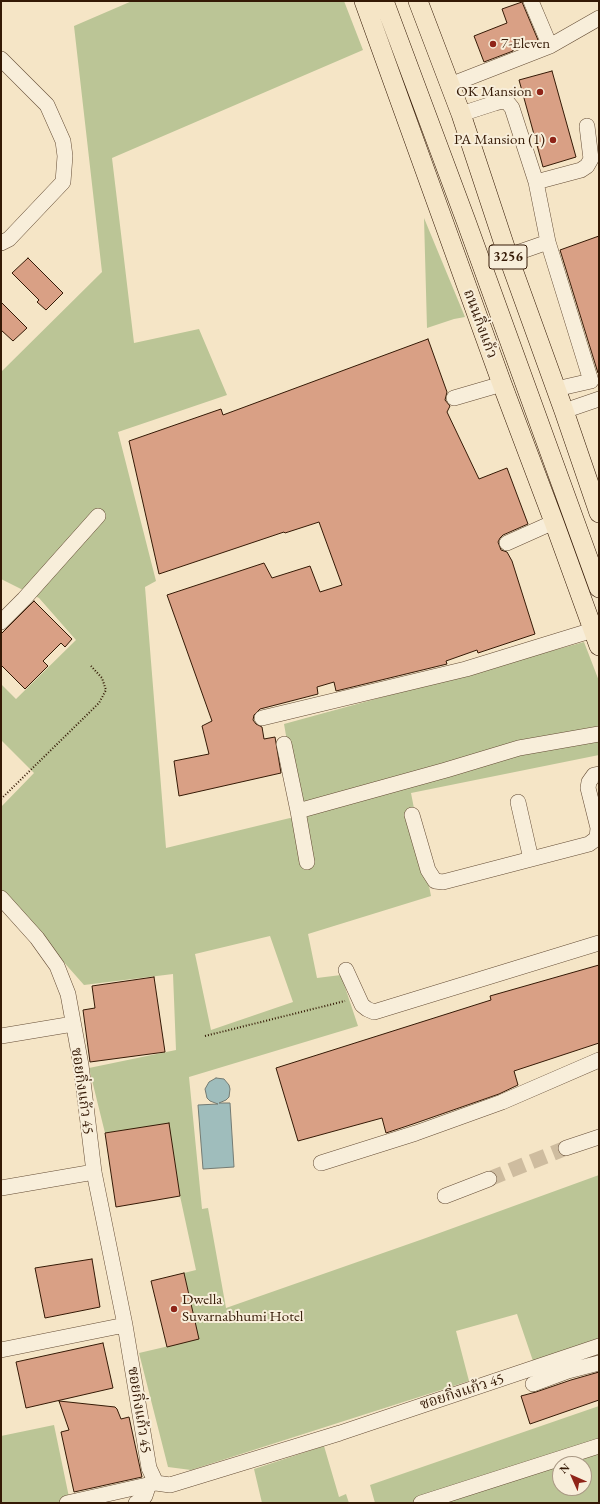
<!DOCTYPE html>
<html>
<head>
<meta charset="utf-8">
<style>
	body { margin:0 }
	#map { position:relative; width:600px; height:1504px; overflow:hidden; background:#f5e5c6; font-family:"EB Garamond",serif }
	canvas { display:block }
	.frame { position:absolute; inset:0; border:2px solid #341905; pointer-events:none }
	.north { position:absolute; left:552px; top:1456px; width:40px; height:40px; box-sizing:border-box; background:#f8eeda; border:1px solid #aa9985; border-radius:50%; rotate:315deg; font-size:11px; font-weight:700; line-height:16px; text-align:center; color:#341905 }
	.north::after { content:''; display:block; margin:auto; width:14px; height:18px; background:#8f2418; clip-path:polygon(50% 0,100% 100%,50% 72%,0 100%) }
</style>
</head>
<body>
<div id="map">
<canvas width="600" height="1504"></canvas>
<div class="frame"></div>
<div class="north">N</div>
</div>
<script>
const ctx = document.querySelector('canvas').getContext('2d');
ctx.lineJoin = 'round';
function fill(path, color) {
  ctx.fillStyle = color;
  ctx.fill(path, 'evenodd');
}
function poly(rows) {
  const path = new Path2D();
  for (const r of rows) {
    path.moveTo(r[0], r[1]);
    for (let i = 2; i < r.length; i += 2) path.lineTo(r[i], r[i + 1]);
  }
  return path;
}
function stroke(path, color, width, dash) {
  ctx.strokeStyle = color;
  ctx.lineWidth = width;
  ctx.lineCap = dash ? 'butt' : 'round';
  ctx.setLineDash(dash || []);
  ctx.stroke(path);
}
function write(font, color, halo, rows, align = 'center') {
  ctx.font = font + ' "EB Garamond","Noto Serif Thai",serif';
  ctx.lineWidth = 4;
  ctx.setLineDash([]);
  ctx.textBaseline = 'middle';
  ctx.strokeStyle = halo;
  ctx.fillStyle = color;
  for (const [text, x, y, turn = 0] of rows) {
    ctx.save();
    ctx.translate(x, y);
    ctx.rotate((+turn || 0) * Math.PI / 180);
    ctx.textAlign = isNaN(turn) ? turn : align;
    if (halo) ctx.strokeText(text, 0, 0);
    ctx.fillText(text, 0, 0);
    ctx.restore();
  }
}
fill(poly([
	[132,1,344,1,363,50,112,158,134,343,199,329,227,395,118,432,156,581,145,587,166,848,290,818,301,821,284,724,584,642,599,681,599,755,411,793,431,896,308,934,317,978,341,975,358,1026,189,1077,202,1209,208,1208,226,1308,423,1239,599,1175,599,1338,533,1361,517,1314,456,1331,469,1381,191,1470,168,1467,139,1353,199,1339,184,1273,196,1270,180,1196,169,1124,105,1133,89,1068,176,1050,173,974,84,985,1,891,1,807,34,773,1,740,1,684,16,699,76,640,39,598,1,579,1,372,102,272,74,26],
	[270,936,293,1002,211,1030,195,954],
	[424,218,465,317,454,319,427,328],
	[599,1406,599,1503,375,1503,370,1485],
	[560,1464,584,1464,584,1488,560,1488],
	[54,1425,70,1502,1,1503,1,1436],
	[324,1446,339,1497,346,1494,349,1503,262,1503,254,1469]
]), '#bbc596');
const water = poly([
	[216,1078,224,1079,229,1085,230,1089,229,1097,226,1100,219,1103,230,1103,234,1167,203,1169,198,1105,218,1104,210,1101,207,1098,205,1089,209,1082,216,1078]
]);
fill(water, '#9fbdbc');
stroke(water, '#747b73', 1);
const building = poly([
	[522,2,538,40,513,49,513,51,484,62,474,36,507,23,502,9,522,2],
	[552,71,576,157,543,167,519,80,552,71],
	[599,236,599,373,598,373,560,250,599,236],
	[28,258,63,293,46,310,37,302,39,300,12,273,28,258],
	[1,302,27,328,13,341,1,330,1,302],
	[428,339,447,392,445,400,450,406,447,412,479,479,507,468,528,524,503,535,500,538,498,542,501,550,507,552,512,561,535,634,478,653,477,650,446,661,447,664,336,691,334,682,317,687,318,694,260,709,254,715,253,720,256,724,262,727,264,739,275,737,281,773,179,796,174,761,209,754,202,726,212,721,167,595,264,563,272,578,310,566,320,592,342,585,319,522,285,533,284,532,159,574,129,441,221,409,223,415,428,339],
	[34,601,72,639,65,647,61,643,43,661,48,666,25,689,1,665,1,634,34,601],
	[599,965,599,1043,514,1071,518,1085,499,1094,413,1124,386,1133,382,1118,298,1141,276,1068,491,1000,490,996,599,965],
	[154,977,165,1052,90,1062,83,1010,95,1008,92,986,154,977],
	[169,1123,180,1196,116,1207,105,1133,169,1123],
	[92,1259,100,1307,45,1318,35,1268,92,1259],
	[184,1273,199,1339,167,1347,151,1281,184,1273],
	[103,1343,113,1388,26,1408,16,1362,103,1343],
	[599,1372,599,1400,530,1424,521,1396,536,1392,571,1380,599,1372],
	[59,1401,115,1407,117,1409,121,1419,129,1417,142,1477,74,1492,61,1432,69,1430,59,1401]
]);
fill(building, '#d9a085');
stroke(building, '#341905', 1);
stroke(poly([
	[489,1179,566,1148]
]), '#cebc9f', 15, [15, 8]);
const minor = poly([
	[531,1,550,46],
	[1,59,47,105,63,141,65,156,63,182,9,239,1,243],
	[450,85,550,46,599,18],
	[461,114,495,103,503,101,508,103,512,108,536,182,548,242,591,381,556,389],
	[536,182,581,170,587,166,591,159,587,126],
	[508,256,548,242],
	[454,398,502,384],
	[564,411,599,399],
	[507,543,554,522],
	[1,622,24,599,98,516],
	[262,718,466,669,593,630],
	[284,744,298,811,307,862],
	[518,802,531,859],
	[298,811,446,770,519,748,599,734],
	[412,815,428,870,435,881,443,882,589,844,597,838,598,828,588,788,589,782,594,775,599,774],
	[1,898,37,938,57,966,68,994,81,1065,94,1172,125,1325,149,1468,156,1483,170,1485,340,1433,599,1346],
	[346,970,362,1005,367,1009,374,1012,599,943],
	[1,1036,73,1024],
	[566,1148,599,1137],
	[321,1163,416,1133,502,1102,599,1060],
	[1,1188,94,1172],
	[445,1196,489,1179],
	[1,1350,125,1325],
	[533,1384,568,1371,599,1363],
	[67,1503,156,1483],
	[136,1503,140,1501,145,1496,149,1484],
	[421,1503,599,1446]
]);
const major = poly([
	[364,1,502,384,554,522,599,646],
	[384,1,466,221,599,588],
	[418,1,461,114,508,256,564,411,599,513]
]);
stroke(minor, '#644c35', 16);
stroke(major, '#341905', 20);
stroke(poly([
	[1,799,99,703,106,690,102,678,91,666],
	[205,1036,345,1001]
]), '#341905', 2, [1, 2]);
stroke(minor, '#f8eeda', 15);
stroke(major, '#f5e5c6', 19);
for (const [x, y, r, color] of [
	[493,44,4,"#8f2418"],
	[540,92,4,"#8f2418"],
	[553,140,4,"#8f2418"],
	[174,1309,4,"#8f2418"]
]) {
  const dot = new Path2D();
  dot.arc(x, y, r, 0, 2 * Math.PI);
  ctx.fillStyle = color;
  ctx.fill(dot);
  stroke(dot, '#f8eeda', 1.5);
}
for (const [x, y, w] of [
	[508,257,38]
]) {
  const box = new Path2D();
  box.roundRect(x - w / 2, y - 12, w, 24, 3);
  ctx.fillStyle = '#f8eeda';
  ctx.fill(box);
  stroke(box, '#341905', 1);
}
write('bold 14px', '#341905', null, [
	["3256",508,257]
]);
write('15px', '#341905', '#f8eeda', [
	["7-Eleven",501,44],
	["OK Mansion",532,92,"right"],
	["PA Mansion (1)",545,140,"right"],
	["Dwella",182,1300],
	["Suvarnabhumi Hotel",182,1317]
], 'left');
write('15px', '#341905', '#f8eeda', [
	["ถนนกิ่งแก้ว",480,324,70],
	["ซอยกิ่งแก้ว 45",82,1091,82],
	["ซอยกิ่งแก้ว 45",462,1392,-18],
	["ซอยกิ่งแก้ว 45",139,1410,81]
]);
</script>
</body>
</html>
